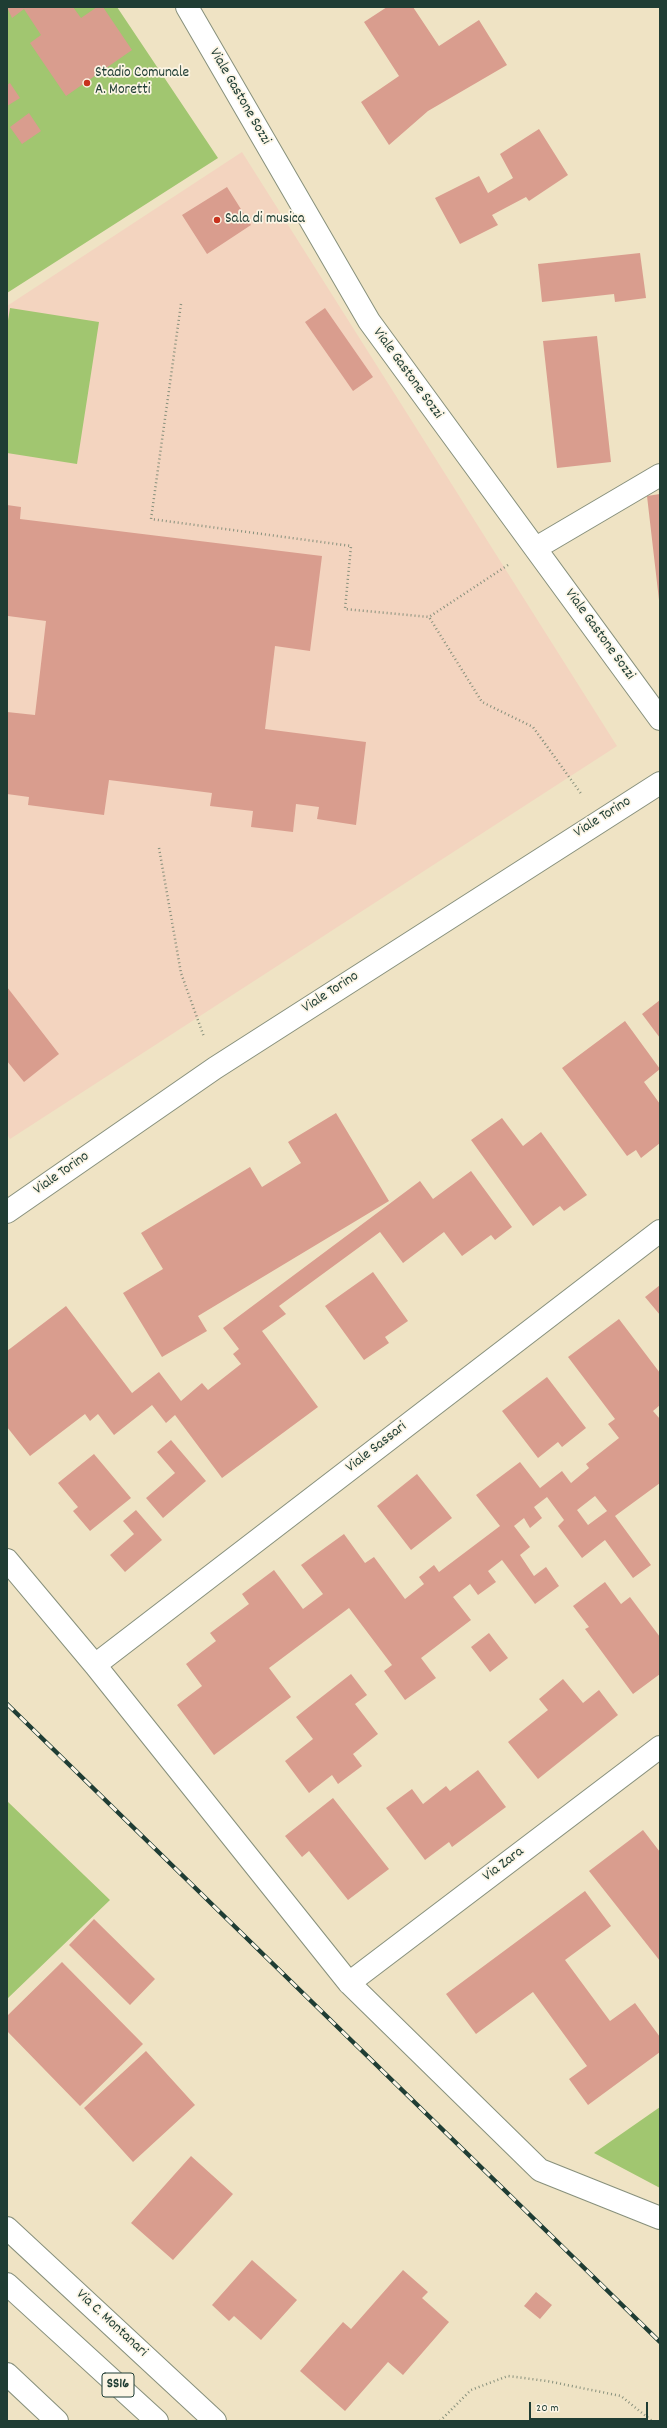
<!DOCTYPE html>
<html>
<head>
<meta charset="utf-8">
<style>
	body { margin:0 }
	#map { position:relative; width:667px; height:2428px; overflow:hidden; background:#efe3c4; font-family:Dekko,sans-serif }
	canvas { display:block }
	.frame { position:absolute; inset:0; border:8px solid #1f3d34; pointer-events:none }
	.scale { position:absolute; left:529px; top:2402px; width:119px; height:18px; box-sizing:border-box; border:2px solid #1f3d34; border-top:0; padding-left:5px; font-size:12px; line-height:14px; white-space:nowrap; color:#1f3d34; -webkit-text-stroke:3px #fcf5e5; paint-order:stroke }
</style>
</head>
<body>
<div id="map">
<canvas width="667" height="2428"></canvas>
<div class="frame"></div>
<div class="scale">20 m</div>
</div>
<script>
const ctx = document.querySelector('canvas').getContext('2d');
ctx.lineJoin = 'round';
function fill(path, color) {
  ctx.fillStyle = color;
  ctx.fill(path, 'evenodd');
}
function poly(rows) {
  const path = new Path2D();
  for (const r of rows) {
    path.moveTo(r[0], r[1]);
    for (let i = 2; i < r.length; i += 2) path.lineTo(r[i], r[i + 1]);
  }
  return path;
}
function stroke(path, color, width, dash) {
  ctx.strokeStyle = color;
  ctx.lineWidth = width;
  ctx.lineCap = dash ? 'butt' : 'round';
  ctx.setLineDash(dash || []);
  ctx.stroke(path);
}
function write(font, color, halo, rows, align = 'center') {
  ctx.font = font + ' Dekko,sans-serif';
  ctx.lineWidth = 3.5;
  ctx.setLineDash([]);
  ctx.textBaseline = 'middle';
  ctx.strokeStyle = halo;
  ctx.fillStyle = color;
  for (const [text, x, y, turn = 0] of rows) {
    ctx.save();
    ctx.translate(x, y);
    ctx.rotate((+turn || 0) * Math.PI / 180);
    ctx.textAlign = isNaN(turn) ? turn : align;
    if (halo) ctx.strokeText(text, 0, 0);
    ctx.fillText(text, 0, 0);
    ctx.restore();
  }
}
fill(poly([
	[242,152,617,746,10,1139,7,1134,7,306]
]), '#f3d4bf');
fill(poly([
	[7,7,117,7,218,158,7,293],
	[10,308,99,322,77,464,7,453,7,327],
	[7,1801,110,1900,7,1999],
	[660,2107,660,2188,594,2153]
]), '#a1c670');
fill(poly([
	[7,7,73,7,81,18,97,7,103,7,132,50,66,96,30,43,41,35,24,9,12,18],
	[387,7,413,7,439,46,479,20,507,65,428,111,389,145,361,102,399,76,364,22],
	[10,83,20,98,7,106,7,85],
	[29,113,41,131,22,144,10,127],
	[539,129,568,175,529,201,526,197,492,215,498,225,460,244,435,198,479,176,488,193,513,178,500,154],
	[227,187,251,225,207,254,182,215],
	[640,253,646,298,615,302,614,294,542,302,538,264],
	[325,308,373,377,353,391,305,322],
	[597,336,611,462,557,468,543,341],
	[660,494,660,600,659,600,647,496],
	[7,505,21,507,20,519,322,556,310,651,275,646,265,729,366,742,356,825,317,819,319,807,296,804,293,832,251,827,253,811,210,806,212,793,109,780,104,815,28,805,29,797,7,794,7,712,35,715,46,621,8,616,7,620],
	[7,987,59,1054,24,1082,7,1061],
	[660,1000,660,1038,642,1014],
	[625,1021,660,1069,644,1082,660,1104,660,1143,641,1158,636,1150,627,1156,562,1068],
	[336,1113,389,1201,198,1316,207,1331,162,1357,123,1293,163,1269,141,1233,250,1167,262,1187,301,1163,288,1142],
	[502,1118,523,1146,541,1132,587,1195,564,1211,560,1206,533,1226,471,1140],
	[471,1171,512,1227,495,1240,491,1235,462,1256,444,1232,403,1263,380,1232,279,1306,286,1314,262,1331,318,1407,222,1478,175,1415,166,1423,152,1405,114,1435,98,1414,90,1421,85,1414,30,1456,7,1427,7,1351,66,1306,132,1393,159,1372,181,1401,202,1383,208,1390,241,1364,233,1354,239,1349,223,1328,420,1181,433,1199],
	[373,1272,408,1321,385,1337,389,1343,364,1360,325,1306],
	[660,1285,660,1315,645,1297],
	[619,1319,660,1373,660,1405,653,1411,660,1419,660,1483,615,1516,651,1565,633,1578,605,1540,582,1558,558,1526,564,1520,547,1497,534,1507,542,1518,530,1528,524,1518,514,1526,530,1547,520,1555,534,1576,546,1567,559,1586,535,1604,502,1560,488,1571,496,1582,478,1595,470,1584,453,1597,471,1620,421,1658,436,1678,405,1700,384,1671,392,1665,349,1608,269,1668,291,1697,214,1755,177,1705,202,1686,186,1664,216,1641,210,1633,249,1604,242,1594,274,1570,303,1609,323,1594,301,1565,344,1534,365,1563,374,1557,405,1599,424,1584,419,1577,434,1565,439,1572,500,1526,476,1495,520,1462,540,1488,562,1471,571,1483,589,1468,586,1464,619,1438,608,1424,615,1419,568,1357],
	[595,1496,607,1511,588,1525,577,1510],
	[547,1377,586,1428,562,1447,558,1442,538,1458,502,1411],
	[171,1440,206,1481,163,1518,146,1498,175,1473,157,1452],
	[94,1454,131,1498,90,1531,73,1511,78,1507,58,1483],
	[417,1474,452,1518,411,1550,377,1506],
	[136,1510,162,1540,125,1572,110,1555,134,1534,123,1521],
	[605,1582,621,1604,630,1597,660,1637,660,1674,633,1694,585,1629,589,1627,573,1606],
	[489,1633,508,1658,490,1672,471,1647],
	[351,1674,367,1695,355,1704,378,1734,353,1754,362,1766,338,1784,332,1775,309,1793,285,1761,313,1739,296,1717],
	[563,1679,583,1703,599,1690,618,1715,538,1779,508,1742,548,1710,539,1699],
	[478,1770,506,1807,452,1847,449,1842,425,1860,386,1808,412,1789,423,1804,446,1786,450,1791],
	[333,1798,389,1869,348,1900,309,1851,302,1857,285,1836],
	[643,1830,660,1852,660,1961,589,1871],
	[585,1891,611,1926,565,1960,610,2021,635,2003,660,2037,660,2052,588,2105,569,2079,587,2066,533,1992,476,2034,446,1994],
	[94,1919,155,1979,130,2005,69,1945],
	[62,1962,143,2044,80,2106,7,2031,7,2016],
	[146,2051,195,2105,133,2162,84,2108],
	[191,2156,233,2194,173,2260,131,2223],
	[252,2260,297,2300,261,2340,234,2316,229,2321,212,2305],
	[403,2270,428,2292,422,2298,449,2322,403,2375,388,2362,345,2411,300,2371,343,2322,351,2329],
	[536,2292,552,2305,540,2319,524,2306]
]), '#d99d8e');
const minor = poly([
	[187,7,369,321,660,719],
	[536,548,660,475],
	[7,1212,215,1068,660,783],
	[7,1560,95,1665,349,1983,540,2170,660,2218],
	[95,1665,660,1231],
	[349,1983,660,1747],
	[7,2228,215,2421]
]);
const highway = poly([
	[7,2284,157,2421],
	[7,2374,57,2421]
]);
stroke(minor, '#87907c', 24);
stroke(highway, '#87907c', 24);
stroke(poly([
	[181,304,151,519,351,546,345,609,429,617],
	[508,565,429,617,482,702,533,727,582,795],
	[159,848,181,973,204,1037],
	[440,2421,471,2390,508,2376,547,2381,621,2396,652,2421]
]), '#87907c', 2.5, [1, 3]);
stroke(minor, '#fff', 22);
stroke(highway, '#fff', 22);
const rail = poly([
	[7,1704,660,2342]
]);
stroke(rail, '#1f3d34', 4.5);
stroke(rail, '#fcf5e5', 3, [9]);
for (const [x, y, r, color] of [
	[87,83,4,"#c8321e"],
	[217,220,4,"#c8321e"]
]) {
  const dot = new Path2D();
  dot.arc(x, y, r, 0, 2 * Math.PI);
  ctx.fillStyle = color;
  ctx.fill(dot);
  stroke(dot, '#fcf5e5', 1.5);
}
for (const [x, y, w] of [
	[118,2385,32]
]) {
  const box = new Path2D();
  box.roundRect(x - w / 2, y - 12, w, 24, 3);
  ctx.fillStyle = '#fcf5e5';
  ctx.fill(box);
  stroke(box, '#1f3d34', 1);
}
write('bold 14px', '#1f3d34', null, [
	["SS16",118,2385]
]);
write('15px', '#1f3d34', '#fcf5e5', [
	["Stadio Comunale",95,74],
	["A. Moretti",95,91],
	["Sala di musica",225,220]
], 'left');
write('15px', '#1f3d34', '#fcf5e5', [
	["Viale Gastone Sozzi",239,97,60],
	["Viale Gastone Sozzi",407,374,54],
	["Viale Gastone Sozzi",599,635,54],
	["Viale Torino",603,818,-32],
	["Viale Torino",331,993,-33],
	["Viale Torino",62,1174,-35],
	["Viale Sassari",377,1448,-38],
	["Via Zara",504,1865,-37],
	["Via C. Montanari",111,2324,43]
]);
</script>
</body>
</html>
